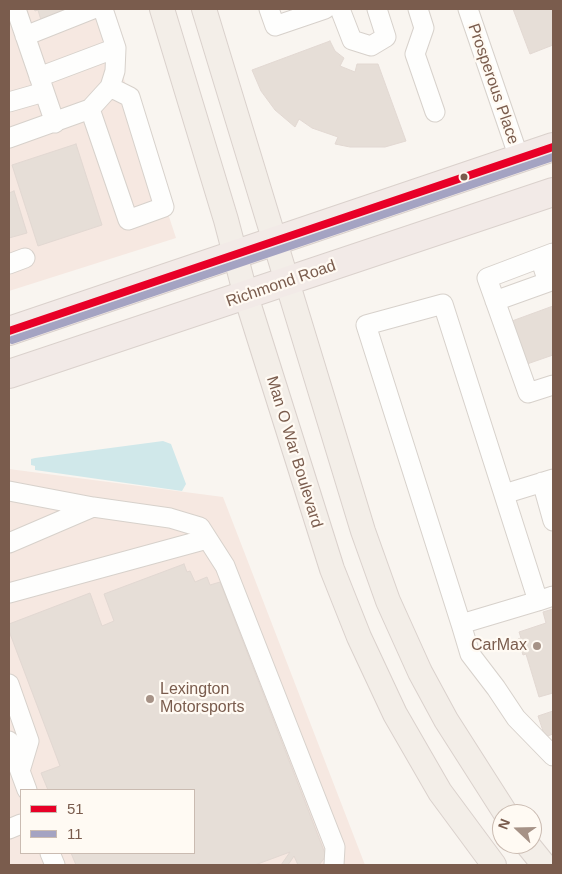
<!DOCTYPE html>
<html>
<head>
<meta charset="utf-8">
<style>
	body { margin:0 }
	#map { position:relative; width:562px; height:874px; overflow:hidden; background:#f9f5f0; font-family:Helvetica,sans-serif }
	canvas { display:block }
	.frame { position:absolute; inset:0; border:10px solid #7a5c4d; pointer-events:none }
	.legend { position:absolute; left:20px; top:789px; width:175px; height:65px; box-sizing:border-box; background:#fffaf3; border:1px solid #cabbb1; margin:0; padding:6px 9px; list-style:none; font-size:15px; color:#7a5c4d }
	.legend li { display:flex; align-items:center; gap:10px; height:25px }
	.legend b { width:25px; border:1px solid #cabbb1 }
	.north { position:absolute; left:492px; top:804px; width:50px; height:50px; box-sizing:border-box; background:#fffaf3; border:1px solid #cabbb1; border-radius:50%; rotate:291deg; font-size:14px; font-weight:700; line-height:20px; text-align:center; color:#7a5c4d }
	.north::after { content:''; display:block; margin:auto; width:18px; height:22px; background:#a69286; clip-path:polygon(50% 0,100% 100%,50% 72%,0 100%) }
</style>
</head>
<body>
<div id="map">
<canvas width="562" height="874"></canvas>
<div class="frame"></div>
<ul class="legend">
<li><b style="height:6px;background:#e80027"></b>51</li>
<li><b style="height:6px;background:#a4a3c2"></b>11</li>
</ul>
<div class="north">N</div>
</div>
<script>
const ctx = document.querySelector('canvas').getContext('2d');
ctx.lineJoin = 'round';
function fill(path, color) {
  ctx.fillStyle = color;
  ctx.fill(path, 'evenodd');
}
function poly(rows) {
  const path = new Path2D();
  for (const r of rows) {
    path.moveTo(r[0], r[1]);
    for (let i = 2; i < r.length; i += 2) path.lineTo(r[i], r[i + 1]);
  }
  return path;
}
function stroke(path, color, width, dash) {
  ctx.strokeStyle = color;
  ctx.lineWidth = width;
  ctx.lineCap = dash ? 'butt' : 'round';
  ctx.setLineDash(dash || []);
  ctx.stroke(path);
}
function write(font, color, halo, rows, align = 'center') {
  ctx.font = font + ' Helvetica,sans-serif';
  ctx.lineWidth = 4.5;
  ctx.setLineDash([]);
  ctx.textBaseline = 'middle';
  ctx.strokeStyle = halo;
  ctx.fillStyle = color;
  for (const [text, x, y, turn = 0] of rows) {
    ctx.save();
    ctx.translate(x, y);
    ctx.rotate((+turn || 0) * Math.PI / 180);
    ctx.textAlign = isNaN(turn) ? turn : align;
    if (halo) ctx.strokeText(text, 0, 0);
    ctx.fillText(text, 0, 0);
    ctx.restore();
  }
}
fill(poly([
	[9,9,101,9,176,238,9,291],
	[9,469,223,497,365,865,9,865],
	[21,790,194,790,194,853,21,853]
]), '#f6e8e1');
fill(poly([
	[163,441,171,444,186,484,182,491,35,470,35,466,31,465,31,459,35,458]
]), '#d0e8ea');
const building = poly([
	[34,9,77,9,41,20,38,10,35,11,34,9],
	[513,9,553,9,553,45,530,54,513,9],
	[330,41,335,51,344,58,340,66,355,72,357,64,378,64,406,141,385,147,350,147,335,144,338,137,312,128,299,119,295,127,275,110,261,91,252,70,330,41],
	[76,144,102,225,38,246,12,165,76,144],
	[14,191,27,233,9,238,9,193,14,191],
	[553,306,553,355,527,364,512,321,553,306],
	[184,564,187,572,190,571,195,582,207,577,210,585,220,582,326,856,319,865,298,865,294,856,288,865,281,865,290,852,255,865,76,865,71,853,194,853,194,790,48,790,41,773,60,766,9,631,9,624,90,593,102,626,114,621,104,594,184,564],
	[553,609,553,693,539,697,526,654,523,655,518,639,521,638,519,632,546,623,543,612,553,609],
	[553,711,553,734,545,737,538,716,553,711]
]);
fill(building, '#e6ded7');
stroke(building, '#e2d8d2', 1);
const minor = poly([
	[16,9,55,123],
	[269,9,275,26,325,9],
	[340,9,352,40,371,46,386,37,377,9],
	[418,9,424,28,415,54,435,112],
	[468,9,519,158],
	[25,36,93,9],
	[39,77,116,48],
	[9,102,44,92],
	[90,109,128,220,164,207,130,97,110,87],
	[9,138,90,109,110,87,115,71,116,48,103,9],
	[553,253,487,278,528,393,553,385],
	[9,264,25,258],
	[495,301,548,282,540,258],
	[542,482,553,521],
	[9,491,93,507],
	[504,494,553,479],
	[9,543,93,507,170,518,200,527,225,566,335,847,334,865],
	[9,593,207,539],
	[538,601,443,304,366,325,461,624,538,601,553,596],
	[461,624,470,654,496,688,516,718,553,756],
	[9,684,29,741,20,771],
	[9,741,27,790],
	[9,829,21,824],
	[50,853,55,865]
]);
const major = poly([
	[162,9,226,220,246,296,332,569,359,637,395,714,440,792,494,865],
	[204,9,363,531,388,601,420,672,446,720,506,814],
	[527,844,544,865]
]);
const highway = poly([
	[9,331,553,147],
	[9,374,553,192]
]);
stroke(minor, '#d7d1cb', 21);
stroke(major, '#dad1cc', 26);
stroke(highway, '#dad1cc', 30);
stroke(minor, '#fefefd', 19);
stroke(major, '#f3eee8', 24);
stroke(highway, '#f2eae7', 28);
stroke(poly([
	[9,331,553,147]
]), '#e80027', 8);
stroke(poly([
	[12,340,553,157]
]), '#a4a3c2', 8);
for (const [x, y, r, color] of [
	[464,177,4.5,"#7a5c4d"],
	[537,646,5,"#a69286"],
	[150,699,5,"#a69286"]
]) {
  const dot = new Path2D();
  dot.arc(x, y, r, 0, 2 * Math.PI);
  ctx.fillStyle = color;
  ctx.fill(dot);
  stroke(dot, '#fffaf3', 2);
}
write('16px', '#7a5c4d', '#fffaf3', [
	["Prosperous Place",493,84,71],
	["Richmond Road",281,284,-19],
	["Man O War Boulevard",294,452,73]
]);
write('16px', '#7a5c4d', '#fffaf3', [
	["CarMax",527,646],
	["Lexington",160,690,"left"],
	["Motorsports",160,708,"left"]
], 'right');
</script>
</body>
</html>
